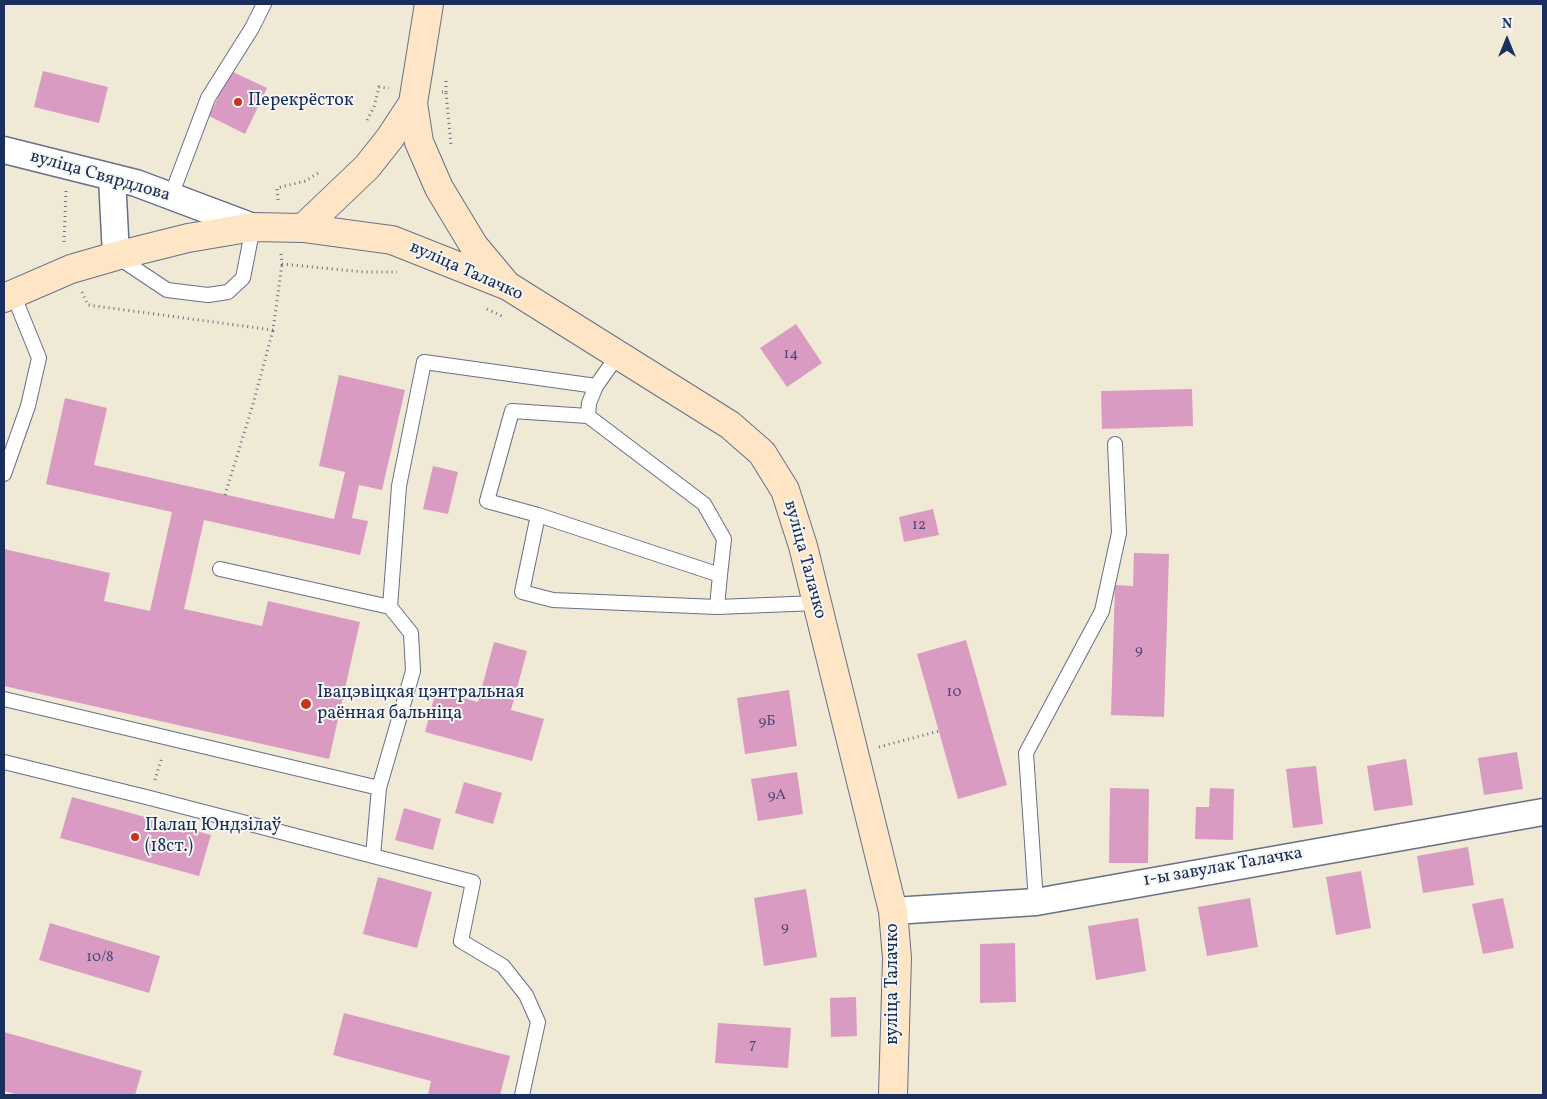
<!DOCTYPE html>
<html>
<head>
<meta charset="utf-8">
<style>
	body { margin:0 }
	#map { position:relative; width:1547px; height:1099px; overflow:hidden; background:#f0e9d5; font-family:Vollkorn,serif }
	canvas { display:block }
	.frame { position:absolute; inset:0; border:5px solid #1b2f5e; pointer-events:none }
	.north { position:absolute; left:1482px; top:15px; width:50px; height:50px; -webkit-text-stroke:4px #f6f6f2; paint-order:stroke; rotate:0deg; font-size:14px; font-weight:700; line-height:20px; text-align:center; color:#1b2f5e }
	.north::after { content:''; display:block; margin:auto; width:18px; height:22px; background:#1b2f5e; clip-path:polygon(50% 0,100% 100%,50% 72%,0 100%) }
</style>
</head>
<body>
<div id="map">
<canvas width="1547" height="1099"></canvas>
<div class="frame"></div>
<div class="north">N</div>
</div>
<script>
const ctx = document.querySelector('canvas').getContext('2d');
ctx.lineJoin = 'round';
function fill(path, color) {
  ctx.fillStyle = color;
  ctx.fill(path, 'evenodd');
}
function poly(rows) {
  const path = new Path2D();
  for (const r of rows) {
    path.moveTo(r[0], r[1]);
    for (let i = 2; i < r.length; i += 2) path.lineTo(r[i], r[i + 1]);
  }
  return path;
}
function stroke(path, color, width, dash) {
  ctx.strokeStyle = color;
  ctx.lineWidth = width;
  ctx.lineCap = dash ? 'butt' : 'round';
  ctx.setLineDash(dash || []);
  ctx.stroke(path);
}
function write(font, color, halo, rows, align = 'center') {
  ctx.font = font + ' Vollkorn,serif';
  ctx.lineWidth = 4;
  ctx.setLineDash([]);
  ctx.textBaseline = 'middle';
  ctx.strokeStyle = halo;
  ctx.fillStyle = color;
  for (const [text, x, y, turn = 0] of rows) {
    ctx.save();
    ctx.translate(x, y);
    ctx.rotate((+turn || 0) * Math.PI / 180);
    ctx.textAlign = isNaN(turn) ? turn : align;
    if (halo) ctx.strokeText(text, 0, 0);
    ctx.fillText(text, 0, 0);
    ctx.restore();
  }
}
fill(poly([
	[43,71,108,87,99,123,34,107],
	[231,71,267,88,245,134,209,116],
	[796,324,822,363,787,387,760,348],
	[339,375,405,390,382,490,359,485,352,518,368,521,360,555,204,520,184,609,262,626,268,601,360,622,329,759,4,686,4,549,110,573,104,601,150,611,172,512,46,484,65,398,107,408,94,465,334,519,345,472,319,466],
	[1192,389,1193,426,1102,429,1101,391],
	[433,466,458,472,448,514,423,509],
	[933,509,939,535,904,542,899,517],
	[1134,553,1169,554,1164,717,1111,715,1115,585,1133,586],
	[966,640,1007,785,958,799,917,654],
	[494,642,527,651,511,710,544,719,532,761,425,732,436,691,478,702],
	[789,690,797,746,745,754,737,698],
	[1517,752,1523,789,1484,795,1478,758],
	[1406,759,1413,805,1374,811,1367,766],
	[1316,766,1323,824,1293,828,1286,769],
	[797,772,803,814,758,821,751,779],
	[464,782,502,793,493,824,455,813],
	[1110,788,1149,789,1148,863,1109,863],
	[1210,788,1234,789,1233,840,1195,839,1196,807,1209,807],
	[72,797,211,835,199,876,60,838],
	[404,808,441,819,433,850,395,840],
	[1468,847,1474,885,1423,893,1417,856],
	[1361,871,1371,928,1336,935,1326,877],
	[378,877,432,892,417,948,363,934],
	[806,889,817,957,764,966,754,898],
	[1250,898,1258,947,1207,956,1198,907],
	[1503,898,1514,948,1483,954,1472,904],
	[1138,918,1146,971,1096,980,1088,926],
	[50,923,160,956,149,993,39,960],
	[1015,943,1016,1002,980,1003,980,944],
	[856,997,857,1036,831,1037,830,998],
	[344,1013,510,1056,500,1095,428,1095,431,1081,333,1055],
	[718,1023,791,1028,788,1068,715,1063],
	[4,1032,142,1071,135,1095,19,1095,4,1091]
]), '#d99bc1');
const lane = poly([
	[171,196,208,98,252,28,264,4],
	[116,256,167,290,208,295,228,292,243,278,253,227],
	[618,355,596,386,589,403,588,416,512,411,487,501,538,515,720,575,717,607],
	[588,416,704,504,724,539,720,575],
	[4,474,28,406,39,358,13,294],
	[538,515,522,592,553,600,717,607,817,603],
	[220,569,390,607],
	[4,699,379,788],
	[4,762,150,798,373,856,379,788,413,671,411,633,390,607,399,486,424,362,596,386],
	[373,856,473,882,461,941,503,966,526,995,538,1022,522,1095],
	[1036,902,1026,753,1102,611,1119,533,1115,444]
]);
const street = poly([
	[4,150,136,183,253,227],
	[112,177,116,256],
	[893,911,1036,902,1543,812]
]);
const secondary = poly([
	[429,4,413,103,419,142,439,188,474,246,505,283],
	[303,228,367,167,390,138,413,103],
	[4,298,71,269,116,256,188,238,253,227,303,228,392,240,508,286,730,425,762,453,785,490,803,546,893,911,897,958,893,1095]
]);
stroke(lane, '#667088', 16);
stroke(street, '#667088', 29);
stroke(secondary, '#667088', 30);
stroke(poly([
	[442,92,446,92,451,145],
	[446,92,446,80],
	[367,120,374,107,379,87,389,88],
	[278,200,277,188,305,181,320,172],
	[64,242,66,191],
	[281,254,282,264,364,272,397,272],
	[82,292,88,305,273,330,282,264],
	[487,309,504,317],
	[225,495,253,404,273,330],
	[879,747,939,731],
	[155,780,162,757]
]), '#667088', 3, [1, 4]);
stroke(lane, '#fff', 14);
stroke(street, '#fff', 26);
stroke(secondary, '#fde5c5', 28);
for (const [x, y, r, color] of [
	[238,102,5,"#c8321e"],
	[306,704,6,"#c8321e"],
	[135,837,5,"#c8321e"]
]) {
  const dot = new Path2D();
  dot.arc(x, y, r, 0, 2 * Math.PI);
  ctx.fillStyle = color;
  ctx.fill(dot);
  stroke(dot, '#f6f6f2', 2);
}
write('15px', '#4a4a77', null, [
	["14",791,355],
	["12",919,526],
	["9",1139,651],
	["10",954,693],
	["9Б",767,722],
	["9А",777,796],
	["9",785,928],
	["10/8",100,958],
	["7",753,1045]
]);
write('18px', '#1b2f5e', '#f6f6f2', [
	["Перекрёсток",248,102],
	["Івацэвіцкая цэнтральная",317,694],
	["раённая бальніца",317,715],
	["Палац Юндзілаў",145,827],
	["(18ст.)",145,848]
], 'left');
write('18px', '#1b2f5e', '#f6f6f2', [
	["вуліца Свярдлова",100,177,16],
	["вуліца Талачко",466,272,24],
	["вуліца Талачко",804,560,75],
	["1-ы завулак Талачка",1223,868,-10],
	["вуліца Талачко",894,984,-90]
]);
</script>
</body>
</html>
